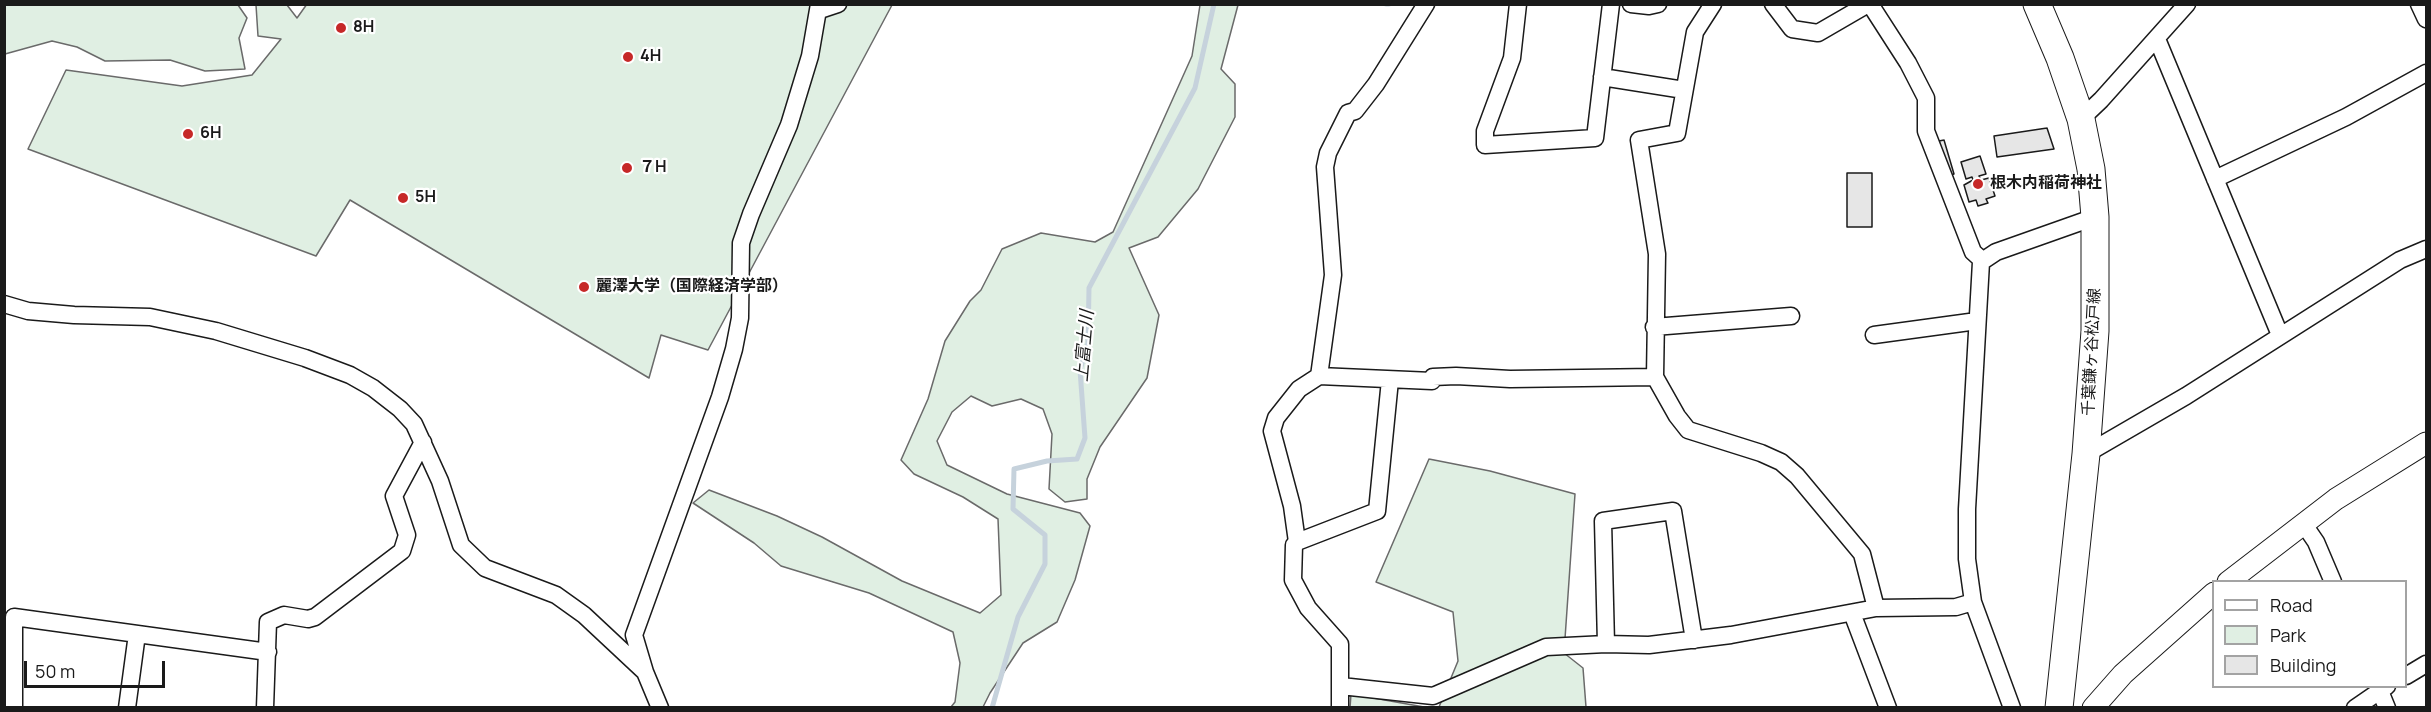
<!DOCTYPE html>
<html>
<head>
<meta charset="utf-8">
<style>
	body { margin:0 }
	#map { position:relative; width:2431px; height:712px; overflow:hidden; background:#fff; font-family:Manrope,sans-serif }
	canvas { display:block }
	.frame { position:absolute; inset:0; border:6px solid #1a1a1a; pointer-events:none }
	.legend { position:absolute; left:2212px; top:580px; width:195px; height:108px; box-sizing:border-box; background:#fff; border:2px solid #a3a3a3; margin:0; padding:8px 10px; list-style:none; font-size:18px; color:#1a1a1a }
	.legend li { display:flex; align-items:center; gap:12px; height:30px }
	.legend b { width:30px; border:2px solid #a3a3a3 }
	.scale { position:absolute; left:24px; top:661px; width:141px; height:27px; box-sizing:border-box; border:3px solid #1a1a1a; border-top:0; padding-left:8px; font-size:18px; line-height:21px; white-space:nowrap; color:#1a1a1a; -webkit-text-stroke:4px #fff; paint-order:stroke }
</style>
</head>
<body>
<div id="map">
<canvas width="2431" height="712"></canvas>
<div class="frame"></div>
<ul class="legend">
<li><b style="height:8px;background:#fff"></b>Road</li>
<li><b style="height:16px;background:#e0efe3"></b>Park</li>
<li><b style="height:16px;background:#e6e6e6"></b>Building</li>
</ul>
<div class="scale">50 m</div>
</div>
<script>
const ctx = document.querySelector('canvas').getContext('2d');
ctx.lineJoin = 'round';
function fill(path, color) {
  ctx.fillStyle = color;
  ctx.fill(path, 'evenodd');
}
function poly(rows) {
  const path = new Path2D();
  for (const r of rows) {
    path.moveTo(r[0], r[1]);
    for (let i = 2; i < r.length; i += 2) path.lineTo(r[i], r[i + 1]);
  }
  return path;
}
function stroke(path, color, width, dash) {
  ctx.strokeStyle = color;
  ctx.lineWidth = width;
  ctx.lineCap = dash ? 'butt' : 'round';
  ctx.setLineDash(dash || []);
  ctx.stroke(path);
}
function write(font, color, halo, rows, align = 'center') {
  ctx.font = font + ' Manrope,"Noto Sans JP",sans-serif';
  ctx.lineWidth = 4.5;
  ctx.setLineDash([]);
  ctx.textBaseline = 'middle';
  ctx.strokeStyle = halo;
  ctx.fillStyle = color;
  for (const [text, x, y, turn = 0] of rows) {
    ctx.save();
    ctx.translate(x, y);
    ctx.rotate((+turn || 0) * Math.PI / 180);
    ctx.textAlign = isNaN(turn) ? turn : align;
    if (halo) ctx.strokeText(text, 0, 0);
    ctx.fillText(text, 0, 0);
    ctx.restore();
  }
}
const green = poly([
	[307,4,892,5,708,350,661,335,649,378,350,200,316,256,28,149,66,70,182,86,252,75,281,39,258,36,256,5,287,5,297,18,307,4],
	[4,5,238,5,247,18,239,38,245,69,205,71,170,60,105,61,77,47,52,41,5,54,4,5],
	[1200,5,1238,5,1221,69,1235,84,1235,117,1198,189,1158,237,1129,248,1159,315,1147,378,1100,447,1087,479,1087,499,1065,502,1049,489,1052,434,1043,409,1021,399,992,406,971,396,952,412,937,441,947,465,1007,494,1080,513,1090,526,1075,580,1057,622,1023,643,990,693,983,707,951,707,955,702,960,663,953,632,869,593,781,566,754,543,693,503,709,490,777,516,822,537,902,581,980,613,1001,595,998,519,963,497,914,474,901,460,928,399,945,341,970,301,981,290,1002,249,1041,233,1095,242,1113,232,1192,56,1200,5],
	[1429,459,1490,471,1575,494,1564,653,1583,668,1586,707,1439,707,1458,661,1453,612,1376,582,1429,459],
	[1351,694,1424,707,1350,708,1351,694]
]);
fill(green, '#e0efe3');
stroke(green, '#6a6a6a', 1.5);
stroke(poly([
	[1386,4,1389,4],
	[992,708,1018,617,1045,564,1045,535,1013,509,1014,469,1047,461,1077,459,1085,438,1080,370,1088,343,1089,288,1195,88,1214,4]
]), '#c6d2dc', 5);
const building = poly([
	[2047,128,2054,149,1997,157,1994,136,2047,128],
	[1944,140,1954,174,1948,176,1939,141,1944,140],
	[1980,156,1986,174,1979,176,1981,180,1989,178,1995,196,1986,199,1988,203,1978,206,1976,200,1969,202,1964,185,1973,180,1972,177,1966,179,1961,162,1980,156],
	[1847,173,1872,173,1872,227,1847,227,1847,173]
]);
fill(building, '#e6e6e6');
stroke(building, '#1a1a1a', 1.5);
const minor = poly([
	[1518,4,1512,58,1485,131,1485,145,1595,138,1611,4],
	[1631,4,1649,6,1658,4],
	[1713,4,1695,32,1677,133,1639,140,1657,254,1655,377,1677,416,1688,430,1761,453,1781,462,1797,476,1862,554,1876,608],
	[1773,4,1792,29,1818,33,1868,4],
	[1870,4,1908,63,1926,98,1926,131,1973,252,1983,261],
	[2419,4,2426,19],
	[820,10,838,4],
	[2157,39,2280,335],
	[1602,77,1684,90],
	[2081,119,2101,100,2187,4],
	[2215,179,2346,117,2426,73],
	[4,304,28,311,74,315,150,317,216,331,305,358,350,375,373,388,400,409,414,424,440,481,461,545,485,568,556,595,584,615,645,672],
	[1654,327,1791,316],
	[1874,335,1977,321],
	[1319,376,1333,275,1325,167,1328,153,1348,113,1355,111,1376,84,1426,4],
	[1390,380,1377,511,1297,542,1292,506,1272,431,1276,418,1299,389,1319,376,1432,381,1433,377,1456,376,1510,379,1655,377],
	[2086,454,2186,396,2400,260,2426,249],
	[2303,523,2316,542,2333,582],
	[1297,542,1294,545,1293,580,1308,608,1340,644,1340,708],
	[1852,613,1888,708],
	[1606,644,1603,521,1673,511,1694,640],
	[2406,676,2426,664],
	[1341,686,1433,696,1546,647,1606,644,1649,645,1731,635,1876,608,1956,607,1973,602],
	[2378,686,2387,708],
	[14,708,14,617,268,652],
	[127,708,137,634],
	[265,708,268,622,284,615,308,619,315,617,402,551,407,535,394,496,423,442],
	[660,708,645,672,634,635,720,397,734,349,740,318,741,243,751,214,789,125,810,56,819,4],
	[2012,708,1973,602,1967,559,1967,509,1981,262,1996,252,2095,217],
	[2355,708,2387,686]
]);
const tertiary = poly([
	[2228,582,2336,499,2426,443],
	[2093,708,2123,674,2214,593]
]);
const primary = poly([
	[2037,4,2060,58,2081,119,2091,169,2095,217,2095,331,2086,454,2059,708]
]);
stroke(minor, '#1a1a1a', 19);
stroke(tertiary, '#1a1a1a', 23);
stroke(primary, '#1a1a1a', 29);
stroke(minor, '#fff', 16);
stroke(tertiary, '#fff', 21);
stroke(primary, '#fff', 27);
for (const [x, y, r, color] of [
	[341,28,6,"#c62828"],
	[628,57,6,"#c62828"],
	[188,134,6,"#c62828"],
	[627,168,6,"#c62828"],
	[1978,184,6,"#c62828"],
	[403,198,6,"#c62828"],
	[584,287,6,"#c62828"]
]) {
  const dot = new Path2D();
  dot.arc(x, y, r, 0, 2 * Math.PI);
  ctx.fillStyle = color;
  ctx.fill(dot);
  stroke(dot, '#fff', 2);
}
write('bold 16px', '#1a1a1a', '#fff', [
	["8H",353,28],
	["4H",640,57],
	["6H",200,134],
	["７H",639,168],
	["根木内稲荷神社",1990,184],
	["5H",415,198],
	["麗澤大学（国際経済学部）",596,287]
], 'left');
write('16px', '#1a1a1a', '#fff', [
	["千葉鎌ヶ谷松戸線",2092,352,-87]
]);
write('italic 18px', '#1a1a1a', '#fff', [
	["上富士川",1085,346,-85]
]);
</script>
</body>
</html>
